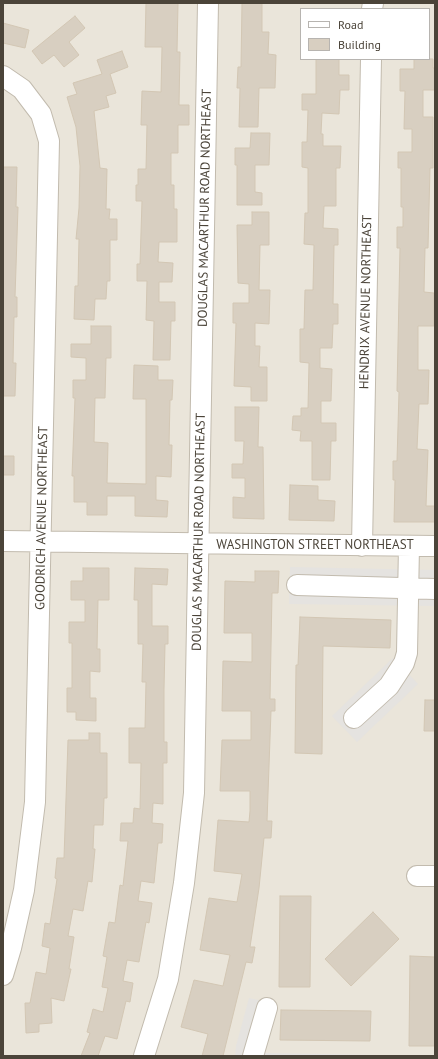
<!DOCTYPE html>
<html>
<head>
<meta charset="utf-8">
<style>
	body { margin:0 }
	#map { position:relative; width:438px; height:1059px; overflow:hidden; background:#f6f3ec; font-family:"PT Sans",sans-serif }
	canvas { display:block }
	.frame { position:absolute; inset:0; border:4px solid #4b4439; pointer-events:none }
	.legend { position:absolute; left:300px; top:8px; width:130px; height:52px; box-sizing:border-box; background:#fff; border:1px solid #b7b4b0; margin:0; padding:5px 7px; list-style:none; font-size:12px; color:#4b4439 }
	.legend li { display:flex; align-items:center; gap:8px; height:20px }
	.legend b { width:20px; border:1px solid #b7b4b0 }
</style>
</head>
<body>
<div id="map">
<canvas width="438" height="1059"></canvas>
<div class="frame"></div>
<ul class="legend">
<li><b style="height:5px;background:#fff"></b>Road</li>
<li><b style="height:11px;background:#d8cfc1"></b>Building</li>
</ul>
</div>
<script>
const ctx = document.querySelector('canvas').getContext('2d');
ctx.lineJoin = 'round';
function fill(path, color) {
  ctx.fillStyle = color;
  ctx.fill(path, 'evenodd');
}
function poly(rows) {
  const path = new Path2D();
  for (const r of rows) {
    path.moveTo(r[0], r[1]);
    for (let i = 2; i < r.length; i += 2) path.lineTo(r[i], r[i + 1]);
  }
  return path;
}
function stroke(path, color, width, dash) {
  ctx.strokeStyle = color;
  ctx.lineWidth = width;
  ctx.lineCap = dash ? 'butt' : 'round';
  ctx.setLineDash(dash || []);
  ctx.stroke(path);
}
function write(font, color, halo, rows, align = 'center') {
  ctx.font = font + ' "PT Sans",sans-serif';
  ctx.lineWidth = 3;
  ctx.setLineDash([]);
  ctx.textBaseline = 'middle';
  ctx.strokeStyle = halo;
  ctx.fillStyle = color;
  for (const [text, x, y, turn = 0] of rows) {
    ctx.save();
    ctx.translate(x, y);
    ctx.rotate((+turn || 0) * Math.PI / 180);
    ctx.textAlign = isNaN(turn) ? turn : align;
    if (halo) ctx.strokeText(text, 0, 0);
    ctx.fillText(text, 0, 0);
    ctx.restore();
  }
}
fill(poly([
	[3,3,435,3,435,1056,3,1056],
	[301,9,429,9,429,59,301,59]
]), '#eae5da');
fill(poly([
	[290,567,435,570,435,606,289,604],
	[393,658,418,684,357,742,332,716],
	[249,998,273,1003,262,1053,435,1056,235,1056,236,1046]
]), '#e5e3e0');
const building = poly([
	[146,3,178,3,177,52,180,52,179,105,189,105,189,125,178,125,178,153,171,153,171,185,174,185,174,209,177,209,177,242,159,242,158,262,173,263,172,282,159,282,159,302,175,302,175,321,171,321,170,360,153,360,154,321,146,320,147,281,137,281,137,264,140,264,142,201,136,201,136,185,138,185,138,169,146,169,147,125,141,125,142,91,161,92,162,47,145,47,146,3],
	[242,3,262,3,262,32,269,32,268,54,276,55,275,88,259,88,258,127,239,127,240,88,237,88,238,67,241,67,242,3],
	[75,16,85,28,69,42,79,55,64,67,54,55,42,64,32,51,75,16],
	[3,23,29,30,25,48,3,43,3,23],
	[122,51,128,67,110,74,116,93,106,96,109,107,94,111,100,168,107,169,106,209,110,209,109,219,117,219,117,240,110,240,110,281,107,281,106,299,95,299,94,320,74,319,75,286,78,286,79,239,76,239,79,208,80,166,76,127,67,97,77,94,73,83,102,74,97,60,122,51],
	[316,59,339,59,339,75,349,75,349,90,340,90,339,114,322,113,321,134,323,134,323,146,341,146,340,168,336,168,336,206,324,206,323,228,338,229,338,245,334,245,333,304,338,304,338,324,333,324,332,348,320,348,320,368,332,369,331,401,321,401,321,423,336,423,336,441,331,441,330,480,312,480,312,441,300,441,301,431,292,430,293,416,301,416,301,408,308,408,309,363,300,362,300,329,304,329,305,290,313,290,314,245,304,244,305,213,308,213,308,168,302,167,302,142,307,142,308,110,302,110,302,94,316,94,316,59],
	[414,59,433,59,433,68,435,68,435,90,423,90,423,117,433,117,433,168,430,168,428,248,425,248,424,292,434,293,434,326,418,326,418,370,429,370,428,404,419,404,417,449,428,450,426,506,435,506,435,522,394,522,395,480,393,480,393,461,397,461,399,392,397,391,400,248,397,248,397,227,403,227,403,207,401,207,401,168,398,168,398,152,412,152,412,129,404,129,405,91,400,91,400,69,414,69,414,59],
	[251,133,270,133,269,165,255,165,255,192,262,193,262,205,237,205,237,165,235,165,235,148,250,148,251,133],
	[3,167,17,167,16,207,18,207,15,297,17,297,17,317,14,317,13,363,16,363,15,396,3,396,3,167],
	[252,212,269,212,269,245,260,245,259,290,270,290,269,324,255,323,255,346,260,346,259,367,267,367,267,401,251,401,251,387,234,386,236,323,233,323,233,303,249,303,249,284,238,283,237,225,252,225,252,212],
	[91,326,111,326,111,358,106,358,105,398,95,398,94,442,108,443,107,483,146,484,146,399,133,399,134,365,158,366,158,380,173,380,172,400,170,400,169,445,172,445,171,477,156,476,156,500,168,501,167,517,135,516,135,496,107,496,107,515,87,515,87,502,74,502,74,476,72,476,75,398,73,398,73,380,86,380,86,358,71,357,71,344,91,344,91,326],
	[235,407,259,407,258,447,263,447,264,519,233,518,233,497,245,498,245,478,232,478,232,464,243,464,244,441,235,441,235,407],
	[3,456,14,456,14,475,3,475,3,456],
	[290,485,318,486,318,500,335,501,334,521,289,520,290,485],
	[83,568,109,568,109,600,98,600,97,649,100,649,100,672,90,671,90,698,96,698,96,721,76,720,76,712,67,712,67,688,72,688,72,643,69,643,69,622,85,622,85,600,71,600,71,581,83,581,83,568],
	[135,568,168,569,167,585,152,584,152,626,168,626,168,644,165,644,164,689,164,742,167,742,167,763,163,763,163,804,153,803,152,823,163,824,162,843,158,843,154,883,141,881,138,901,152,903,149,923,146,922,139,962,127,960,123,981,133,983,130,1002,126,1001,117,1039,105,1036,98,1056,81,1056,90,1033,87,1032,93,1009,103,1012,108,988,102,987,107,957,103,956,109,922,115,923,120,885,123,886,128,841,120,841,121,823,133,823,134,808,140,809,141,763,129,763,129,728,145,728,146,682,142,682,143,644,138,644,138,600,134,600,135,568],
	[255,571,279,571,278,593,272,593,270,699,275,699,275,711,271,711,267,821,272,821,271,838,264,838,259,888,250,947,255,947,252,963,246,962,223,1056,202,1056,208,1034,181,1027,194,980,223,986,230,955,200,950,209,898,237,902,242,874,214,871,218,820,249,822,250,811,250,791,220,791,222,740,251,740,251,711,222,711,223,661,252,662,252,633,224,633,225,581,255,582,255,571],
	[300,617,391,620,390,648,323,646,322,754,295,753,296,665,298,665,300,617],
	[425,700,435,700,435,731,424,731,425,700],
	[89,733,100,733,100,753,107,753,107,798,104,798,103,825,94,825,93,849,95,849,92,882,88,881,83,911,73,909,68,936,74,937,69,969,71,969,64,1001,51,998,52,1023,39,1024,39,1032,26,1033,25,1003,30,1003,36,972,46,974,50,948,42,946,45,923,50,924,57,879,55,878,57,858,64,858,68,740,89,740,89,733],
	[280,896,311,896,310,987,279,987,280,896],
	[373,912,399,939,351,986,325,959,373,912],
	[410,956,435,957,435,1046,409,1046,410,956],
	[281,1010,371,1011,370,1041,280,1040,281,1010]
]);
fill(building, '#d8cfc1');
stroke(building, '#d3c7b4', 1);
const minor = poly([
	[372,9,373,3],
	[3,76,22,89,41,114,49,141,35,802,24,890,11,948,3,975],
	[3,541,435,546],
	[362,546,371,59],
	[297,585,435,589],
	[354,718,389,686,404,663,407,653,409,546],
	[417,876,435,876],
	[144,1056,168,979,184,883,194,793,208,3],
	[253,1056,267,1008]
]);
stroke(minor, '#c2bbae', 22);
stroke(minor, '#fff', 20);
write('13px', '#4b4439', '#fff', [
	["DOUGLAS MACARTHUR ROAD NORTHEAST",205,208,-89],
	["HENDRIX AVENUE NORTHEAST",366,302,-89],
	["GOODRICH AVENUE NORTHEAST",42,518,-89],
	["DOUGLAS MACARTHUR ROAD NORTHEAST",199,532,-89],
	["WASHINGTON STREET NORTHEAST",315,545]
]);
</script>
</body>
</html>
